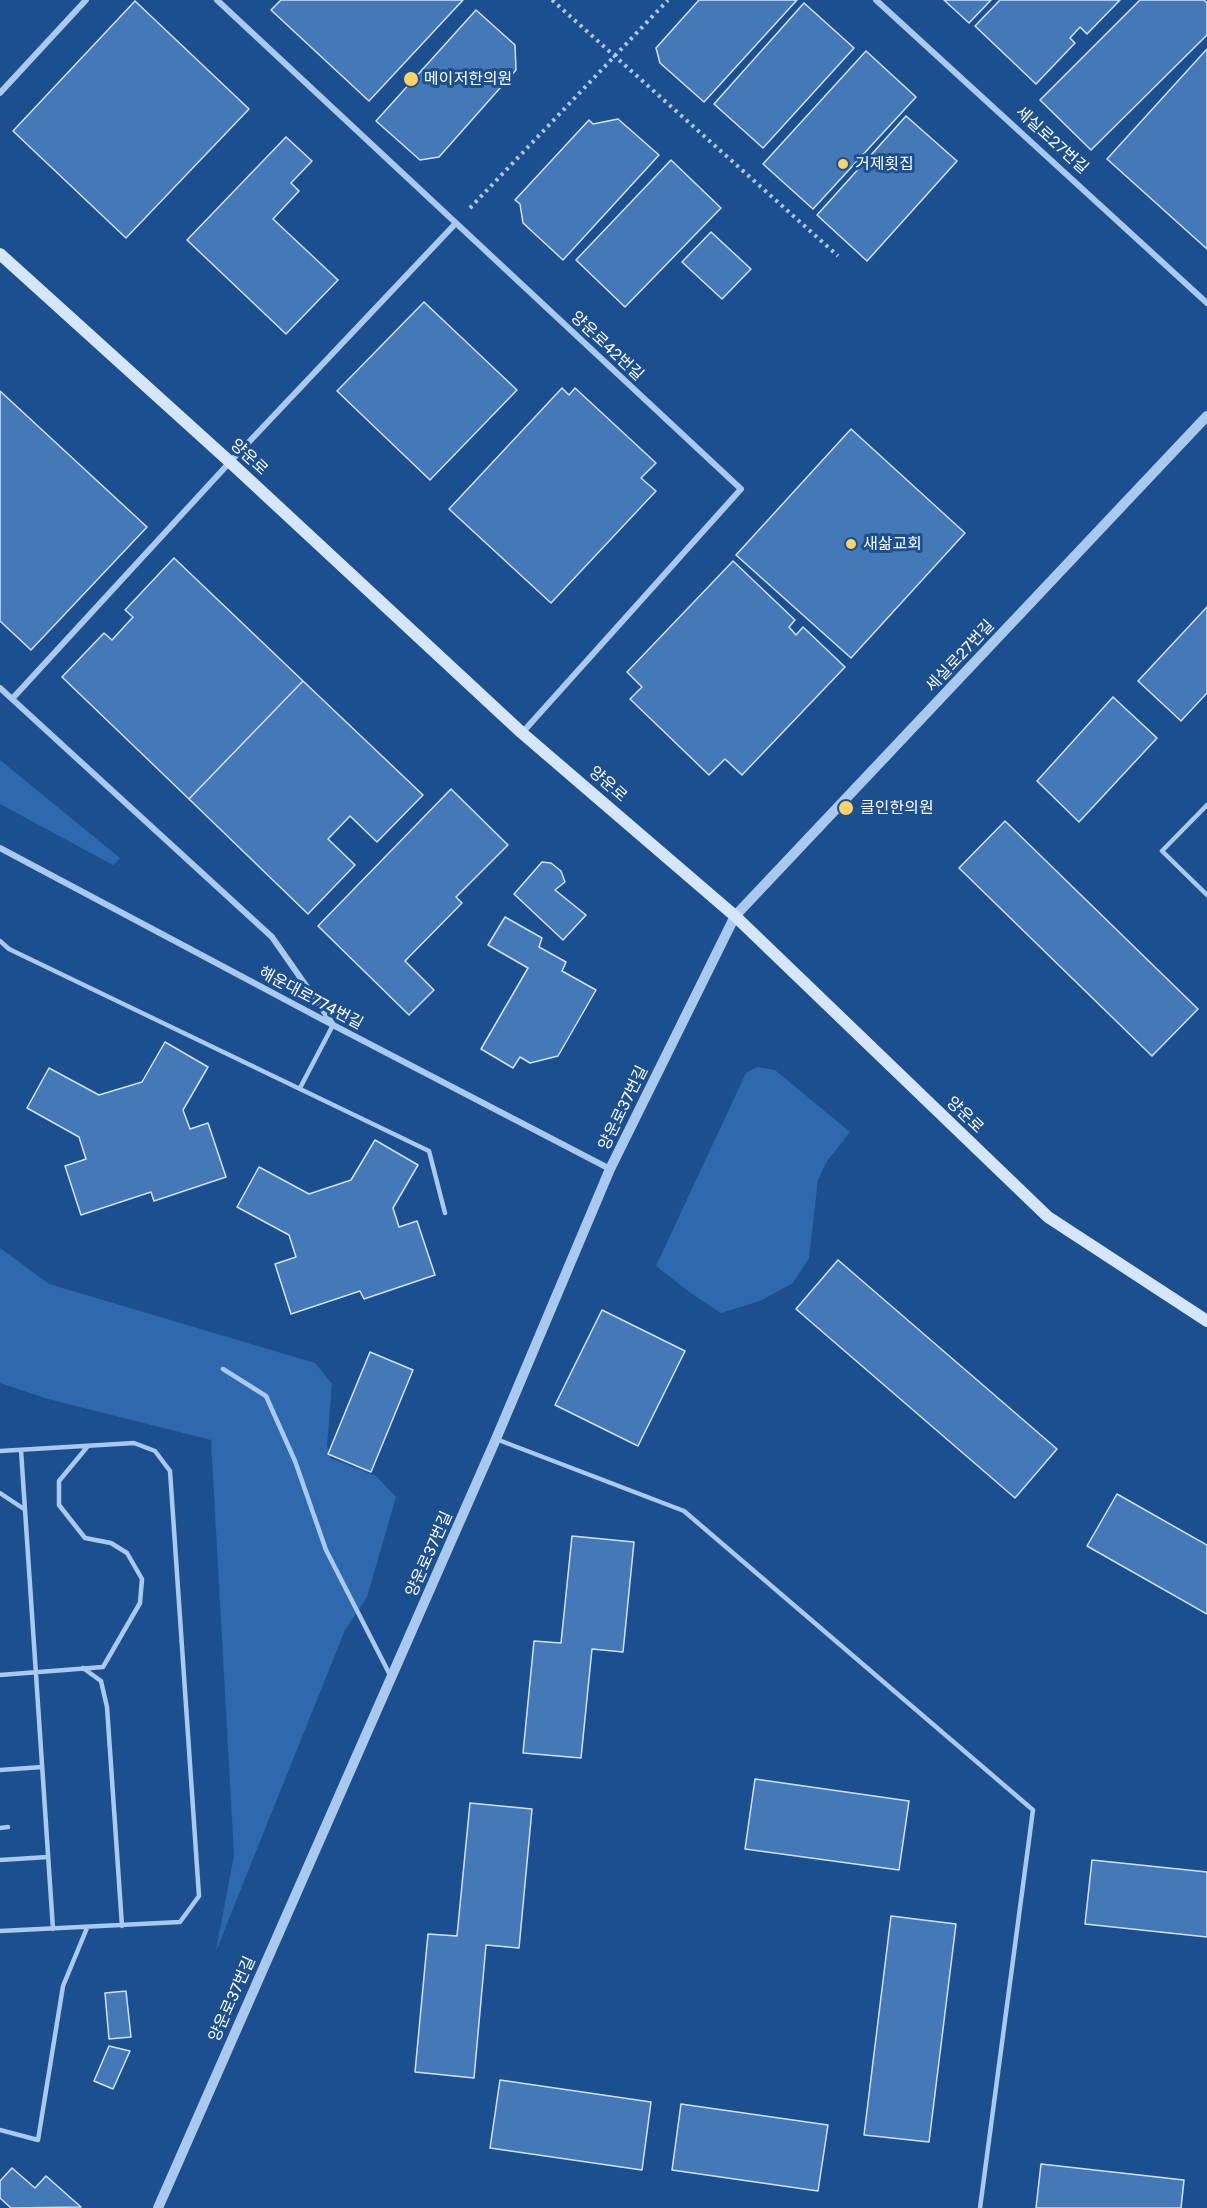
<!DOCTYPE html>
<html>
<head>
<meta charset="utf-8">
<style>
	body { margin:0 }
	canvas { display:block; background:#1b4f8f }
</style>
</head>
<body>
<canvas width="1207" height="2208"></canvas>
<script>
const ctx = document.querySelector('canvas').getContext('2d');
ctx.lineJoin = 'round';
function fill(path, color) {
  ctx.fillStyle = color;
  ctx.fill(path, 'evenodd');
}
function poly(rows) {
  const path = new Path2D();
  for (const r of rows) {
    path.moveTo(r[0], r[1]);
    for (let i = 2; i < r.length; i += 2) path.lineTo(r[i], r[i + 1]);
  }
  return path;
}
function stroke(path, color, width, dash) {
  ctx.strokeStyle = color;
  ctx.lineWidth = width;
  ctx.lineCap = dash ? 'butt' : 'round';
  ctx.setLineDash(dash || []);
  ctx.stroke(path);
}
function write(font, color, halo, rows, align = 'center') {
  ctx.font = font + ' "Golos Text","Noto Sans KR",sans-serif';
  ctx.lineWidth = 6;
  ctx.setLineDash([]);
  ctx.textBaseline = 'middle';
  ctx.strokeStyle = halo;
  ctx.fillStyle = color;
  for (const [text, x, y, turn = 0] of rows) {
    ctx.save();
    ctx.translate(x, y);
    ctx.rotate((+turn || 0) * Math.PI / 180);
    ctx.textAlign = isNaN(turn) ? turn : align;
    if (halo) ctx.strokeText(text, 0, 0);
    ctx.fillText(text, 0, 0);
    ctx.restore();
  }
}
fill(poly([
	[0,760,120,858,113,865,0,804],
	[757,1067,775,1070,850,1132,827,1161,818,1180,809,1258,793,1283,760,1301,721,1313,692,1294,656,1266,746,1073],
	[0,1248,49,1284,315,1363,332,1384,327,1445,330,1458,376,1476,396,1497,367,1597,345,1630,216,1951,234,1855,211,1440,48,1399,0,1383]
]), '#2e69ad');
const building = poly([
	[281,0,463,0,369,101,271,10,281,0],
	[699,0,797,0,704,102,660,63,656,48,699,0],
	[944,0,991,0,969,23,944,0],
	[1000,0,1120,0,1087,34,1080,27,1070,38,1075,43,1036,84,975,26,1000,0],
	[1140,0,1204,0,1207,3,1207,35,1091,150,1040,100,1140,0],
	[135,1,249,109,126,238,13,131,135,1],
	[804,3,854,48,763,148,714,104,804,3],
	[476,10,515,45,516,70,439,157,420,160,376,121,476,10],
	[1207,49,1207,249,1107,159,1207,49],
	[866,51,916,97,813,209,763,164,866,51],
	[906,116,957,161,867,261,817,215,906,116],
	[618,119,659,155,563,260,523,223,520,204,515,200,589,120,593,124,618,119],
	[286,137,312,161,291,183,299,191,273,219,338,280,286,334,187,240,286,137],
	[671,160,721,208,625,307,576,260,671,160],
	[711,232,751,269,722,299,682,262,711,232],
	[424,302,517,390,430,480,337,391,424,302],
	[562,388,569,395,575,388,656,463,641,478,656,491,551,603,449,509,562,388],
	[0,391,147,527,31,650,0,621,0,391],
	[851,429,965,533,851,658,736,555,851,429],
	[174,558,303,681,189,799,62,677,104,633,112,640,133,617,125,610,174,558],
	[733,561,795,620,789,627,796,635,803,627,845,667,742,775,725,759,709,775,630,699,642,687,627,672,733,561],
	[1207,607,1207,693,1181,721,1138,681,1207,607],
	[303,681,423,795,377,842,350,816,328,839,355,865,308,914,189,799,303,681],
	[1113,697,1157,738,1079,822,1037,781,1113,697],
	[451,789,508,845,456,897,462,903,405,961,434,990,409,1015,318,926,451,789],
	[1005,821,1198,1009,1152,1056,959,868,1005,821],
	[542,862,551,863,561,871,565,882,555,890,586,915,563,940,514,894,542,862],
	[505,917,542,938,539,947,566,962,562,971,596,990,558,1056,530,1063,520,1057,513,1068,481,1049,528,968,488,945,505,917],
	[165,1042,208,1067,183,1110,190,1129,208,1123,226,1177,154,1201,151,1192,81,1215,65,1166,86,1159,79,1137,27,1108,49,1068,99,1095,142,1082,165,1042],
	[375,1140,418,1165,393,1208,399,1227,417,1221,435,1275,364,1299,360,1291,291,1314,275,1264,296,1257,289,1235,237,1207,259,1167,309,1194,351,1180,375,1140],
	[838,1260,1057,1449,1015,1498,796,1309,838,1260],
	[602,1310,685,1351,638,1446,555,1405,602,1310],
	[370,1352,413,1370,371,1472,328,1454,370,1352],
	[1117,1494,1207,1545,1207,1614,1087,1546,1117,1494],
	[572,1536,634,1542,623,1652,592,1649,581,1758,523,1753,534,1641,561,1643,572,1536],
	[755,1779,909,1801,899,1870,745,1849,755,1779],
	[470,1803,532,1809,519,1948,486,1945,474,2078,415,2072,428,1934,457,1936,470,1803],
	[1092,1860,1207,1872,1207,1937,1085,1924,1092,1860],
	[891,1916,956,1924,929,2142,864,2135,891,1916],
	[126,1991,131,2037,109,2039,105,1993,126,1991],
	[109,2046,130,2051,113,2089,94,2081,109,2046],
	[500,2080,651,2102,642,2170,490,2148,500,2080],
	[681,2104,828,2125,818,2191,672,2170,681,2104],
	[1041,2164,1184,2180,1181,2208,1036,2208,1041,2164],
	[12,2168,35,2188,46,2176,81,2207,11,2208,0,2198,0,2181,12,2168]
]);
fill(building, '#4478b7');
stroke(building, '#cfe3fa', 1.5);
stroke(poly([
	[552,0,838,256],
	[470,208,668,0]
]), '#a9c9ee', 4, [3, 4.5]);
stroke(poly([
	[1207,805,1162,851,1207,895],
	[0,941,9,949,429,1151,445,1213],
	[300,1088,333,1025],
	[223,1369,266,1396,295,1461,326,1550,390,1675],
	[496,1439,684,1511,1033,1810,980,2208],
	[21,1450,53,1929],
	[0,1451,134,1443,155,1451,170,1471,199,1896,180,1922,0,1931],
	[0,1493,24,1509],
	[83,1668,101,1681,107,1707,122,1926],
	[0,1675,103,1667,140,1603,142,1579,127,1553,111,1543,85,1538,59,1505,59,1481,88,1446],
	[0,1770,42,1767],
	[0,1828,8,1827],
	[0,1860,48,1857],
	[0,2130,38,2140,63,1986,87,1928]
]), '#a9c9ee', 4.5);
stroke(poly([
	[217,0,741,489,522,733],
	[876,0,1207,303],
	[0,93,86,0],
	[0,688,272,937,332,1023],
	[12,699,230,462,456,223],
	[0,848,333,1025,610,1169]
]), '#a9c9ee', 6);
stroke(poly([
	[158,2208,496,1439,610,1169,735,916,1207,416]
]), '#a9c9ee', 10);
stroke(poly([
	[0,254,230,462,522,733,735,916,1048,1217,1207,1321]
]), '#d6e6fa', 12);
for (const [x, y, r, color] of [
	[411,79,8,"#ffd166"],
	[843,164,6,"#ffd166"],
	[851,544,6,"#ffd166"],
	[846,808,8,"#ffd166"]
]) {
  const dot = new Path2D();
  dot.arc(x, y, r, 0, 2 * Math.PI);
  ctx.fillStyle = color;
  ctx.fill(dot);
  stroke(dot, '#1b4f8f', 2);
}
write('16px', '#fff', '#1b4f8f', [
	["메이저한의원",424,79],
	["거제횟집",855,164],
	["새삶교회",863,544],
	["클인한의원",860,808]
], 'left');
write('16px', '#fff', '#1b4f8f', [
	["세실로27번길",1052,140,42],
	["양운로42번길",607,346,43],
	["양운로",249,457,43],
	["세실로27번길",960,656,-47],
	["양운로",608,784,41],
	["해운대로774번길",311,998,28],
	["양운로37번길",623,1108,-64],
	["양운로",965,1115,44],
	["양운로37번길",429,1554,-66],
	["양운로37번길",232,1999,-66]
]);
</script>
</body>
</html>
